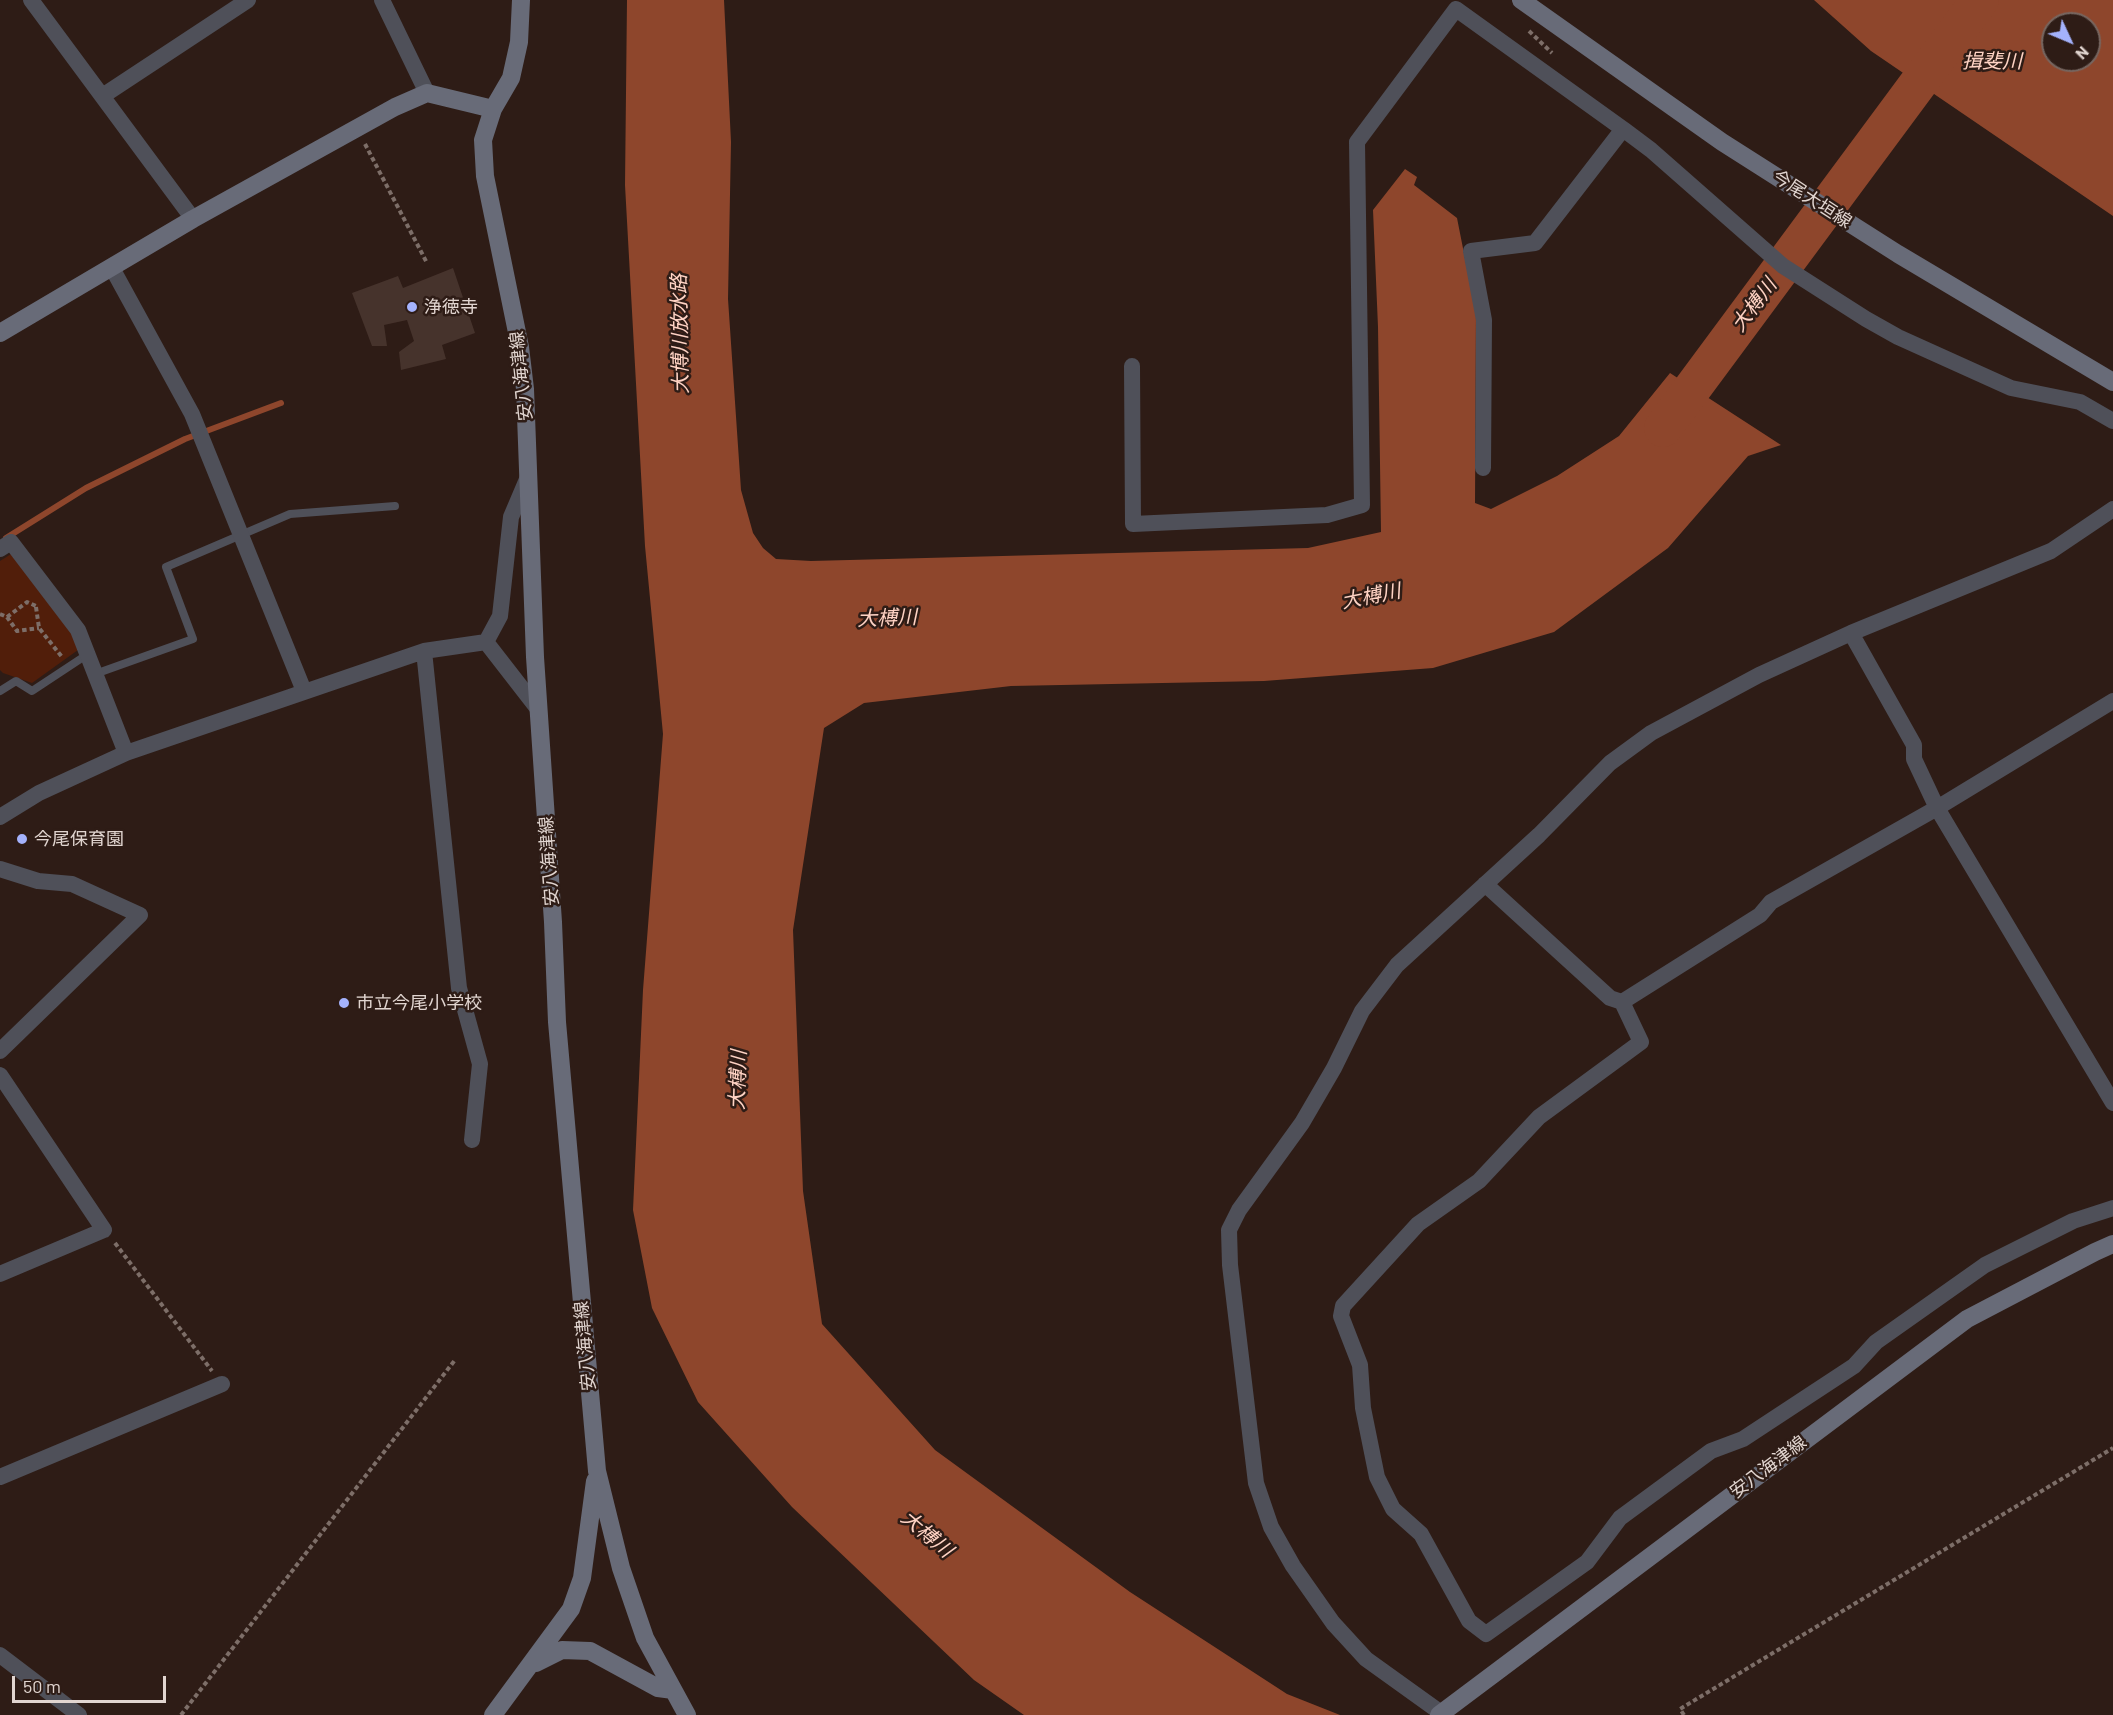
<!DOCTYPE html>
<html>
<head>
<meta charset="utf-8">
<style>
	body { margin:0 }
	#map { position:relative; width:2113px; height:1715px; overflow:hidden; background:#2e1c16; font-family:Barlow,sans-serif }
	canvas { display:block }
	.north { position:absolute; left:2041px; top:12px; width:60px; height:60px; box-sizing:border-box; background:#2e1c16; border:2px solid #766660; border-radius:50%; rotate:134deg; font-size:16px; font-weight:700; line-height:24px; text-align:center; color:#e1d5d0 }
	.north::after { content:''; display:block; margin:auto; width:21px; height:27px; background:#a4b2fc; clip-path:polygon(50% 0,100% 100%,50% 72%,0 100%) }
	.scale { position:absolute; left:12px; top:1676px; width:154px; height:27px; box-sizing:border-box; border:3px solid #e1d5d0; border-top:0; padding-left:8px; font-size:18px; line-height:21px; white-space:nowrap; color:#e1d5d0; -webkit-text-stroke:4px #2e1c16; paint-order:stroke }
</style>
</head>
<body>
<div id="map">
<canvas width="2113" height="1715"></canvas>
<div class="north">N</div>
<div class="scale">50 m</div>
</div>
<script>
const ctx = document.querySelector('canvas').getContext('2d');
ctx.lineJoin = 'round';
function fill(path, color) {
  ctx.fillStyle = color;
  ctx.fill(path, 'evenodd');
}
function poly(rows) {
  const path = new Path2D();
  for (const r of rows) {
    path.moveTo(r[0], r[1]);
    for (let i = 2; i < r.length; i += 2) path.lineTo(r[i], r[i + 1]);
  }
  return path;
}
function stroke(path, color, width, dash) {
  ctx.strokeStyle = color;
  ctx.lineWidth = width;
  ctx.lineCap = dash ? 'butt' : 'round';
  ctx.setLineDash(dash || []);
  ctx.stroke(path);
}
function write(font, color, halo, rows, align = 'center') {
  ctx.font = font + ' Barlow,"Noto Sans JP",sans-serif';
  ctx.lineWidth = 5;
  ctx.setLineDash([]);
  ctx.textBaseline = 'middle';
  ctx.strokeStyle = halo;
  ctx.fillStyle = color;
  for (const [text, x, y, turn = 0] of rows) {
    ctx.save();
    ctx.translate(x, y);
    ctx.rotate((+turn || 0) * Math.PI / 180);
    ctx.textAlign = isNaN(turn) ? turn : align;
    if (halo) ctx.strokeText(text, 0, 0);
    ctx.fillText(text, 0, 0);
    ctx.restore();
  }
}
fill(poly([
	[11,554,72,634,78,650,32,683,3,673,0,670,0,561]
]), '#511e0a');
fill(poly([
	[627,0,724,0,731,142,728,299,741,490,753,533,763,548,776,559,811,561,1308,548,1381,532,1378,327,1373,210,1405,169,1417,177,1414,185,1457,218,1476,314,1475,503,1491,509,1557,476,1619,436,1670,373,1781,445,1748,456,1668,548,1554,632,1433,668,1264,681,1011,686,864,703,824,728,793,930,803,1191,822,1324,935,1450,1130,1592,1287,1694,1340,1715,1024,1715,974,1680,792,1507,698,1402,652,1308,633,1210,643,990,663,734,645,546,625,185],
	[1814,0,2113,0,2113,216,1871,51],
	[2053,24,2089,24,2089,60,2053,60]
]), '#8e462c');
stroke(poly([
	[6,538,86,488,185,439,281,403]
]), '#8e462c', 6);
stroke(poly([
	[1663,428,1980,0]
]), '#8e462c', 38);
fill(poly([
	[453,268,475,333,442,345,446,359,401,370,399,352,414,341,407,320,384,325,387,346,372,346,352,293,398,276,403,288]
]), '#46332c');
stroke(poly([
	[1529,31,1552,53],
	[365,144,427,263],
	[36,607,39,628,62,657],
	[0,614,7,617,17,631,39,628],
	[7,617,27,602,36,606],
	[115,1243,212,1371],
	[181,1715,455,1360],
	[1684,1715,1680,1709,2113,1448]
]), '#7d6e68', 4, [4.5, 3]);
stroke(poly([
	[95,674,193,639,166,567,290,514,395,506],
	[0,691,16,681,32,691,88,654]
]), '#4f5059', 8);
stroke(poly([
	[31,0,193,219],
	[382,0,427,93],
	[104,95,248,0],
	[1623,129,1651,150,1783,266,1866,319,1898,337,2011,388,2080,402,2113,421],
	[112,268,192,414,304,691],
	[1132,366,1133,524,1327,515,1362,505,1357,142,1456,9,1623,129,1535,243,1471,251,1484,320,1483,468],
	[0,549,11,542,78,630,126,753],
	[1851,633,1914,745,1914,759,1937,808,2113,1103],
	[486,642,538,709],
	[424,651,459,988,480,1064,472,1140],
	[2113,701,1937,808,1771,902,1760,915,1622,1002,1641,1042,1539,1117,1479,1181,1418,1224,1343,1306,1341,1316,1360,1365,1363,1408,1377,1477,1393,1509,1421,1534,1469,1621,1486,1634,1587,1562,1620,1518,1711,1451,1743,1439,1854,1366,1876,1342,1985,1265,2073,1221,2113,1208],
	[0,817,39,793,126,753,424,651,486,642,500,616,511,517,528,477],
	[0,869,38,881,72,884,140,915,0,1051],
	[1485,884,1610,998,1622,1002],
	[0,1075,104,1230,0,1274],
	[0,1477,222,1384],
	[0,1655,79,1715],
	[1444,1715,1366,1659,1333,1623,1293,1566,1271,1527,1256,1483,1230,1265,1229,1230,1239,1210,1302,1123,1334,1068,1362,1011,1397,965,1539,835,1610,763,1651,733,1759,675,1851,633,2051,551,2113,509]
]), '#4f5059', 16);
stroke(poly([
	[521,0,519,42,511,78,493,109,483,140,485,176,520,347,525,389,535,657,553,922,557,1022,597,1471,621,1568,645,1638,687,1715],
	[1521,0,1722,142,1898,254,2113,382],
	[0,333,193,219,395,107,427,93,493,109],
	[536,1663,562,1650,590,1651,658,1688,673,1690],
	[493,1715,571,1609,582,1578,595,1481],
	[1439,1715,1967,1319,2095,1252,2113,1244]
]), '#686b78', 18);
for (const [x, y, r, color] of [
	[412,307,6,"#a4b2fc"],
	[22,839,6,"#a4b2fc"],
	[344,1003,6,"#a4b2fc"]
]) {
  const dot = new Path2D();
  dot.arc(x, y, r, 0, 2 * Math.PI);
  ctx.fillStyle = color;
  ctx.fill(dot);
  stroke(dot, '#2e1c16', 2);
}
write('18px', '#e1d5d0', '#2e1c16', [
	["今尾大垣線",1812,199,33],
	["安八海津線",521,376,-96],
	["安八海津線",549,861,-94],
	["安八海津線",585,1346,-95],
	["安八海津線",1768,1467,-37]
]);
write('18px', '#e1d5d0', '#2e1c16', [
	["浄徳寺",424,307],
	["今尾保育園",34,839],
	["市立今尾小学校",356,1003]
], 'left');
write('italic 20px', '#ffd3c4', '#2e1c16', [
	["揖斐川",1992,61],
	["大榑川",1754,305,-53],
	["大博川放水路",680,334,-91],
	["大榑川",1371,596,-11],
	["大榑川",887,618,-2],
	["大榑川",738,1080,-88],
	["大榑川",927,1534,40]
]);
</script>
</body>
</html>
